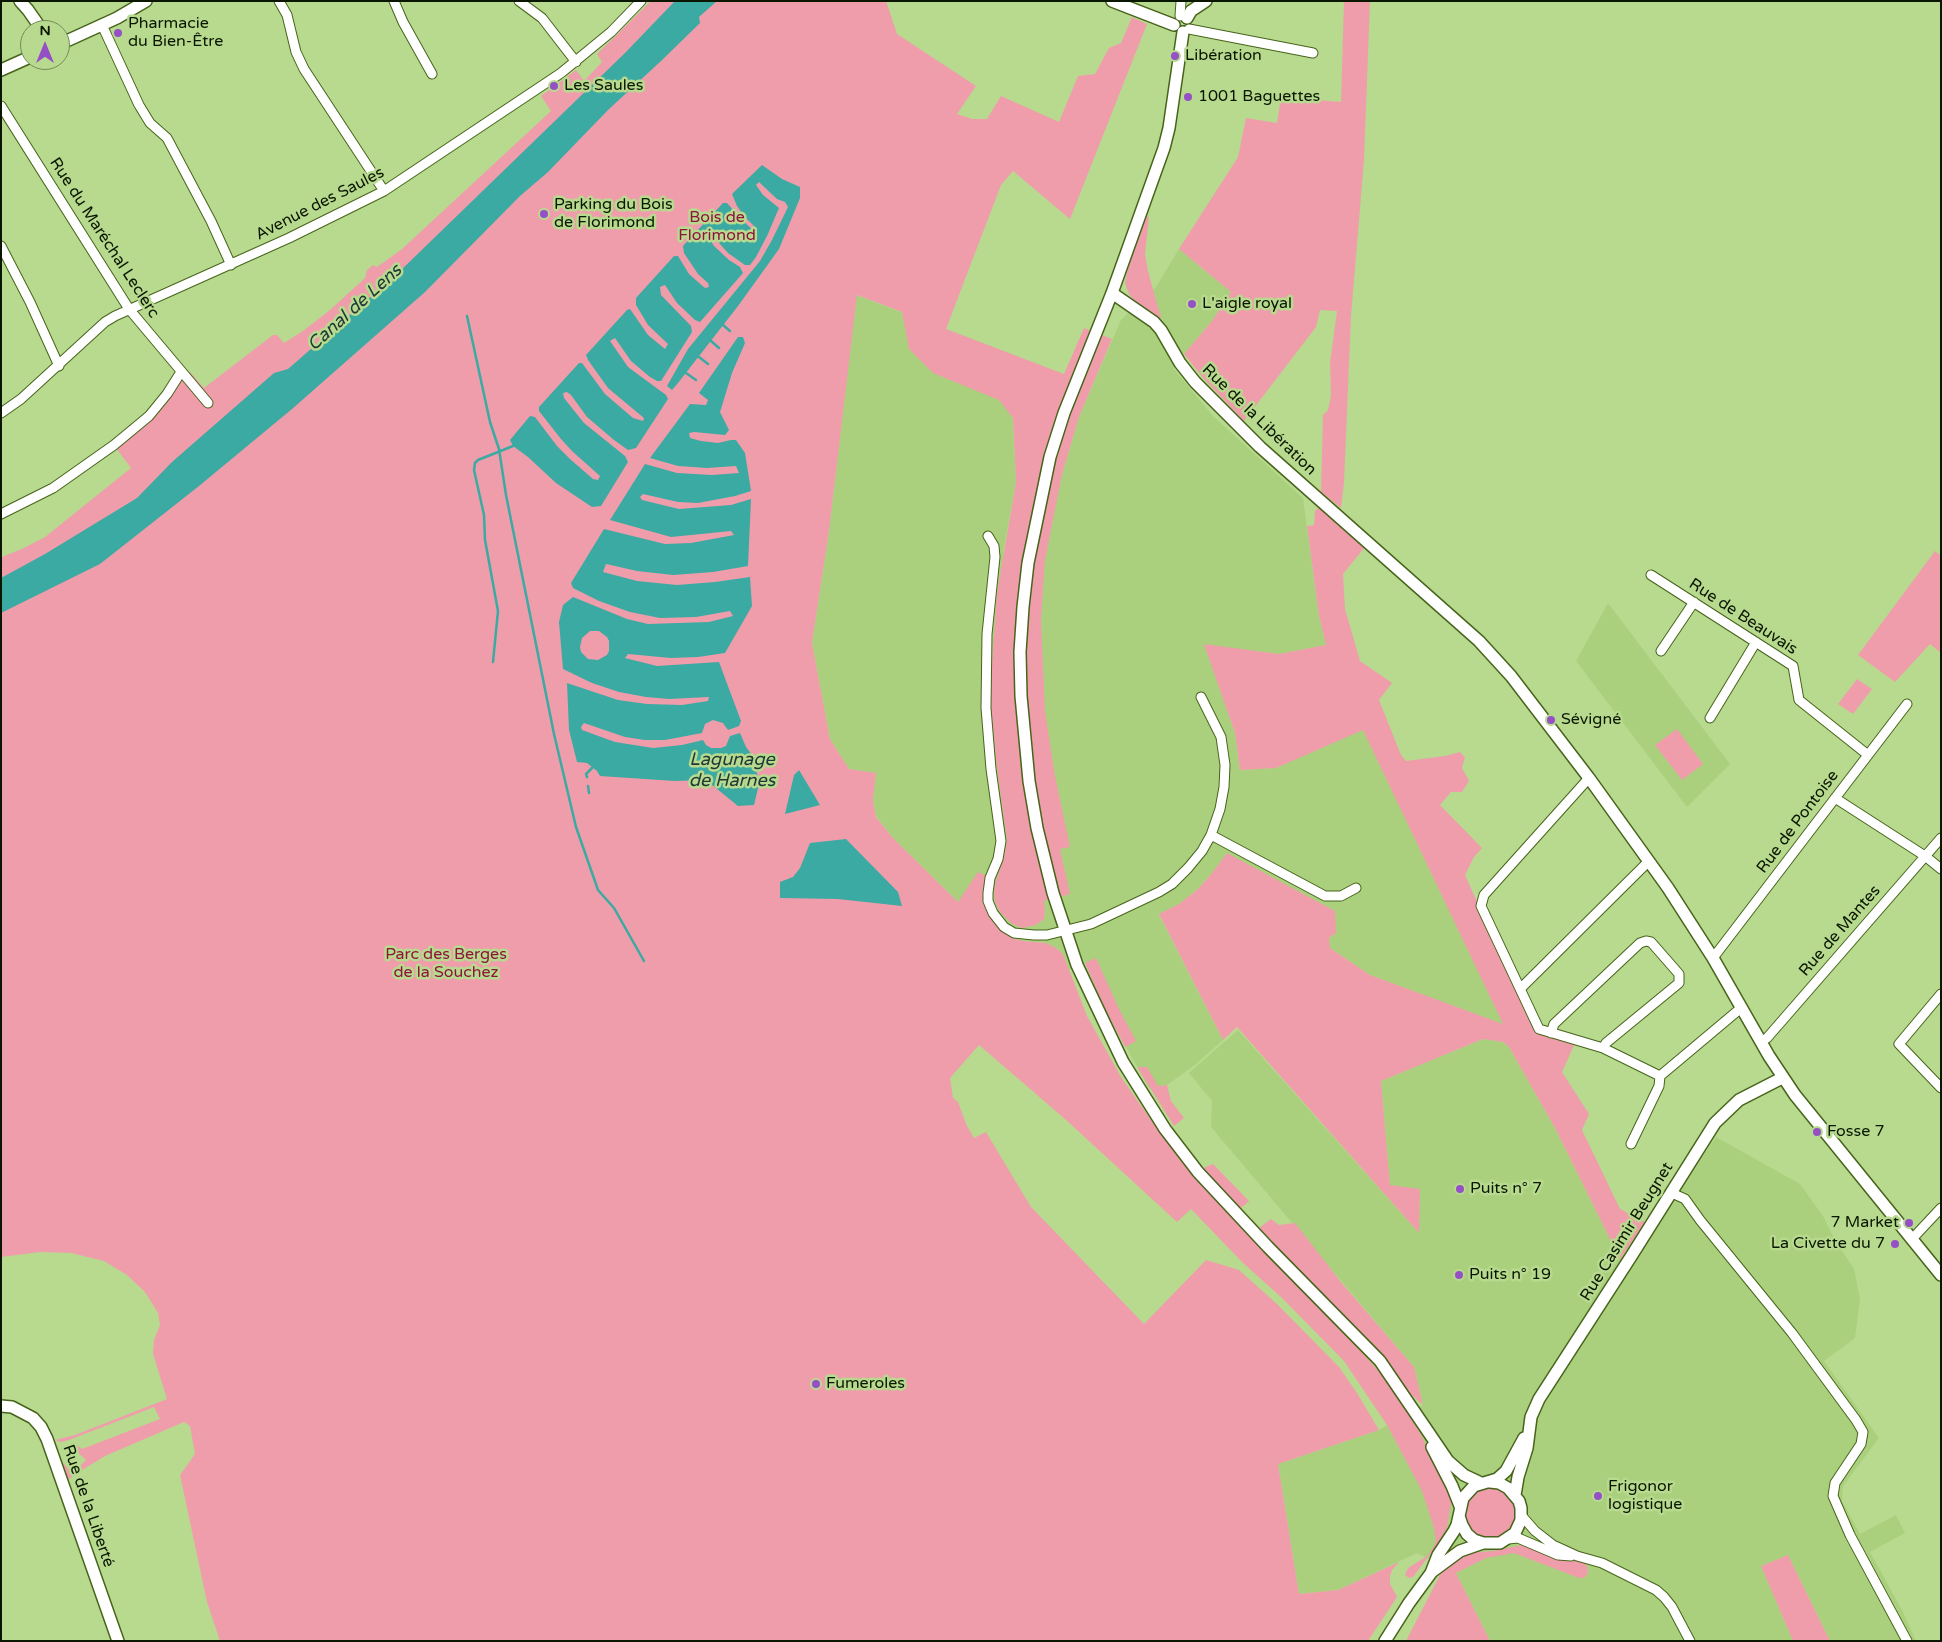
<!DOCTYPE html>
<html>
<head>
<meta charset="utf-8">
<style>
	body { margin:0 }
	#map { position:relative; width:1942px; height:1642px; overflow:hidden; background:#b7da8f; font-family:"Varela Round",sans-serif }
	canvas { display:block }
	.frame { position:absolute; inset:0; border:2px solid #0b1600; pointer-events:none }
	.north { position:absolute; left:20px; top:20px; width:50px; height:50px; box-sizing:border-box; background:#b7da8f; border:1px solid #728c56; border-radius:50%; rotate:0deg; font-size:14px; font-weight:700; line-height:20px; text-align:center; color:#0b1600 }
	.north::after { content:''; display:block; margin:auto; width:18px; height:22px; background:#9550c5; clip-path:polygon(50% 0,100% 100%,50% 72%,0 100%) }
</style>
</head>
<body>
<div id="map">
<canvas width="1942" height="1642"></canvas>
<div class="frame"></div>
<div class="north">N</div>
</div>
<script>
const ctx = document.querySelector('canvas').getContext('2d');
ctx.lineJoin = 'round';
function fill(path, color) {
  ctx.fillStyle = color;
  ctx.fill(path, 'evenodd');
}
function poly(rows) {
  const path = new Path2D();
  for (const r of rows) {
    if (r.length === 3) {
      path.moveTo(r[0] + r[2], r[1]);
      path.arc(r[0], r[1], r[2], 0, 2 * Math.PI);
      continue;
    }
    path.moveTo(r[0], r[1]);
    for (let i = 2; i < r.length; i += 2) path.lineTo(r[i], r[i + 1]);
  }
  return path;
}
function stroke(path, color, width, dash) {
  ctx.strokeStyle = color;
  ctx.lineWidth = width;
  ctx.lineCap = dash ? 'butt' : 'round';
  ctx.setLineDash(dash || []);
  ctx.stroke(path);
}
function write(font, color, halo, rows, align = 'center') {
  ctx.font = font + ' "Varela Round",sans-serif';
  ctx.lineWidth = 5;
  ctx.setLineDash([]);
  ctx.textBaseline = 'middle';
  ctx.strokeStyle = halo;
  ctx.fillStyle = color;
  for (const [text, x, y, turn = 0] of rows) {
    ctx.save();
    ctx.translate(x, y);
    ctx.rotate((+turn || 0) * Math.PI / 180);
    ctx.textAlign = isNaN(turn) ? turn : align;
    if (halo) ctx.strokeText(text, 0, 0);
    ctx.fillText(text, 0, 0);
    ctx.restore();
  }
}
fill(poly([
	[1179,249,1231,292,1212,321,1173,368,1214,417,1303,498,1319,616,1326,645,1279,654,1205,645,1235,733,1240,770,1276,768,1363,729,1504,1025,1370,975,1330,948,1329,938,1227,853,1212,873,1198,889,1179,904,1159,915,1223,1040,1196,1064,1167,1085,1149,1088,1106,1011,1085,963,1069,970,1063,954,1056,948,1046,943,1024,941,1014,939,958,902,892,837,876,816,873,800,875,773,849,769,830,739,812,643,829,531,856,295,1009,353,1016,482,1003,553,1062,475,1079,417,1121,320,1156,287],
	[1608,603,1730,764,1687,807,1576,661],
	[1238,1030,1418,1232,1420,1189,1390,1186,1381,1081,1483,1039,1503,1042,1509,1047,1555,1128,1620,1258,1645,1222,1655,1227,1716,1137,1800,1184,1823,1216,1834,1238,1854,1269,1860,1299,1855,1338,1824,1361,1879,1438,1843,1486,1842,1501,1860,1534,1896,1515,1905,1533,1870,1552,1902,1610,1916,1641,1830,1641,1788,1555,1761,1566,1793,1641,1490,1641,1456,1573,1417,1553,1338,1590,1299,1594,1278,1464,1379,1430,1423,1405,1414,1367,1211,1127,1212,1101,1189,1073]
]), '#aad07d');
fill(poly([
	[651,1,886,1,897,34,976,86,957,114,972,119,987,119,1001,96,1059,122,1078,76,1095,74,1109,48,1121,43,1132,17,1147,24,1070,219,1013,171,1001,185,946,329,1064,374,1084,328,1112,339,1079,417,1062,475,1045,560,1041,620,1045,711,1055,776,1070,847,1060,849,1070,894,1044,901,1045,910,1044,919,1036,925,1022,928,1011,923,1000,912,995,902,994,893,995,884,1004,857,1007,840,997,768,991,708,991,678,997,593,1016,482,1013,418,999,400,933,373,909,349,902,312,857,295,829,531,812,643,830,739,849,769,876,773,873,800,876,817,892,837,958,902,978,872,986,876,991,915,1003,932,1014,939,1024,941,1046,943,1056,948,1063,954,1087,1016,1121,1077,1160,1133,1194,1177,1366,1357,1389,1383,1420,1433,1452,1497,1447,1527,1438,1544,1413,1577,1409,1578,1405,1575,1408,1568,1427,1556,1434,1546,1436,1540,1434,1528,1422,1491,1387,1425,1344,1361,1282,1298,1243,1263,1191,1209,1177,1222,1065,1119,979,1045,950,1078,953,1098,958,1102,967,1126,974,1138,986,1132,1031,1207,1144,1324,1206,1260,1239,1270,1277,1304,1339,1367,1357,1393,1379,1430,1278,1464,1299,1594,1338,1590,1399,1562,1392,1570,1390,1576,1390,1584,1397,1597,1368,1641,220,1641,207,1602,180,1475,195,1454,190,1426,184,1422,105,1456,74,1475,68,1480,61,1461,73,1473,86,1460,72,1447,77,1445,82,1449,160,1419,154,1407,69,1440,61,1442,55,1440,75,1435,167,1399,153,1354,154,1340,160,1325,158,1313,145,1292,127,1275,104,1261,71,1253,40,1252,1,1257,1,555,2,557,24,548,45,537,131,468,116,448,151,420,160,409,178,383,190,372,204,388,273,335,277,335,284,343,303,331,330,310,365,278,367,270,373,265,377,267,402,249,551,111,541,96,576,70,584,81,602,62,597,54],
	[1344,1,1370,1,1364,160,1351,316,1344,483,1341,508,1321,492,1323,415,1328,410,1331,396,1330,363,1337,311,1320,310,1316,327,1244,421,1205,380,1184,354,1212,321,1231,292,1179,249,1238,157,1246,118,1277,123,1281,97,1341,102],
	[1146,216,1149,217,1145,254,1148,271,1161,318,1159,320,1133,299,1129,294,1125,283,1127,272],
	[1318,508,1323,510,1365,547,1343,574,1345,609,1360,661,1392,683,1379,700,1401,755,1406,761,1445,756,1460,752,1465,757,1462,768,1469,781,1462,792,1451,792,1440,805,1482,848,1474,857,1465,875,1535,1030,1575,1043,1562,1072,1589,1114,1582,1130,1620,1209,1645,1222,1620,1259,1555,1128,1509,1047,1503,1042,1483,1039,1381,1081,1390,1185,1420,1189,1419,1233,1237,1027,1223,1040,1159,914,1179,904,1198,889,1212,873,1227,853,1335,911,1336,933,1329,938,1330,948,1370,975,1503,1024,1363,730,1276,768,1240,770,1235,733,1204,644,1279,654,1326,645,1319,616,1307,526,1314,525,1315,511],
	[1935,551,1941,556,1941,653,1930,644,1895,682,1858,655],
	[1857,679,1872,689,1853,714,1838,704],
	[1677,729,1703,764,1682,780,1655,745],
	[1096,958,1119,1009,1136,1041,1125,1047,1106,1011,1085,963],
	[1137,1067,1147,1067,1158,1086,1167,1085,1171,1101,1184,1118,1174,1126],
	[1213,1164,1249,1201,1240,1209,1203,1168],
	[1271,1219,1279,1225,1295,1223,1341,1282,1414,1367,1423,1405,1407,1391,1384,1358,1259,1228],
	[1490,1513,25],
	[1522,1545,1530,1547,1545,1555,1557,1559,1583,1562,1587,1566,1588,1573,1584,1578,1579,1578,1514,1553,1486,1558,1456,1573,1490,1641,1406,1641,1444,1567,1456,1559,1459,1560,1461,1556,1468,1553,1493,1551],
	[1788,1555,1830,1641,1793,1641,1761,1566]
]), '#f09dab');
fill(poly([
	[675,1,717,1,699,17,700,23,661,61,608,110,548,172,520,196,425,292,292,409,199,486,100,564,1,613,1,578,45,554,137,498,172,462,274,373,288,369,398,273,625,53],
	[762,165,782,179,800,187,800,198,779,249,738,306,678,383,672,390,667,386,688,349,760,261,772,240,788,207,785,202,777,199,759,182,756,185,763,195,779,208,767,236,756,257,750,265,745,265,728,253,712,235,710,236,709,238,714,246,729,260,740,267,743,273,700,322,695,320,677,303,665,285,660,287,661,295,691,326,692,332,661,381,657,381,650,377,631,361,615,338,610,341,628,367,666,395,668,399,636,448,628,450,614,440,587,417,571,395,567,392,563,393,564,398,584,423,625,456,628,462,601,506,592,507,556,483,528,457,513,446,510,440,530,416,535,417,557,446,570,459,593,479,598,480,600,476,572,451,561,439,539,411,539,407,579,363,582,363,605,394,633,418,643,421,644,418,608,388,588,360,586,355,627,310,630,309,648,335,665,349,668,344,648,325,636,305,636,298,674,256,678,256,689,274,698,282,705,288,709,287,708,283,698,274,684,253,683,246,723,203,727,203,743,221,754,231,757,230,757,229,745,217,737,206,732,194],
	[738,337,743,337,745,343,732,373,720,412,729,430,725,435,694,432,689,433,690,438,701,441,718,443,731,440,736,440,745,453,751,491,735,496,698,503,678,502,643,494,640,497,642,500,679,509,731,505,751,499,748,566,713,572,673,575,637,571,606,564,603,572,637,581,677,585,715,582,750,577,752,606,725,653,698,657,671,658,628,654,625,658,657,666,719,662,741,721,739,726,728,730,723,723,713,720,705,724,702,733,665,740,645,740,625,737,584,723,581,727,582,730,615,742,653,748,682,745,703,740,706,745,711,748,721,748,726,746,730,736,740,733,746,747,753,756,757,774,760,780,754,805,738,806,706,780,675,781,600,776,597,771,587,763,577,762,569,730,567,683,618,700,647,704,682,705,708,701,709,697,669,699,646,697,619,692,592,683,563,669,559,622,563,605,573,597,627,619,648,624,709,622,733,616,730,611,696,617,660,618,630,612,599,601,573,588,571,583,604,529,665,544,691,543,734,535,731,531,671,537,610,520,645,464,677,473,712,475,739,473,736,466,707,468,678,466,650,458,690,404,706,405,708,400,699,393],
	[590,631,599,631,607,637,609,641,609,651,607,655,598,660,588,659,581,652,580,647,582,638],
	[799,770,820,805,785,814,794,775],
	[846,839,898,892,902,906,838,899,780,898,780,882,793,877,800,868,810,843]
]), '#3aaaa3');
stroke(poly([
	[467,316,490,422,499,449,506,495,554,734,576,827,598,890,614,908,644,961],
	[723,325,730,331],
	[711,341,719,348],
	[699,357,708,364],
	[686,373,696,380],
	[493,662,498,611,485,540,484,515,474,470,475,463,478,460,513,446],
	[587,777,586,774,593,767],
	[588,786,589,793]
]), '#3aaaa3', 2.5);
const street = poly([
	[279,1,287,15,296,52,304,69,384,191],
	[394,1,403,22,432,74],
	[519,1,542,18,576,62],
	[1180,16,1181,1],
	[102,25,139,105,150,123,167,138,211,221,231,265],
	[1189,29,1313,53],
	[1,106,129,309,208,403],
	[1,246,30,302,59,366],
	[1,413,21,399,105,322,115,316,289,238,384,191,561,73,611,32,641,1],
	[1,514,53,488,114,445,149,416,167,394,181,372],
	[988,536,994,546,995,557,987,634,986,708,991,769,1001,841,998,859,990,878,988,893,988,901,993,913,1004,927,1014,933,1034,935,1047,935,1091,924,1159,892,1172,884,1188,868,1202,851,1211,835,1220,809,1224,787,1225,765,1221,737,1201,697],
	[1651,575,1793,666,1799,700,1868,755],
	[1661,651,1694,602],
	[1710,718,1756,642],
	[1589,778,1484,895,1481,906,1539,1029,1603,1048,1660,1076],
	[1835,798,1925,856,1941,869],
	[1211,835,1325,896,1341,896,1356,888],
	[1713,958,1907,704],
	[1520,989,1649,861],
	[1941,994,1899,1044,1941,1088],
	[1551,1033,1554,1024,1640,943,1646,941,1651,942,1679,974,1679,983,1606,1043,1603,1048],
	[1761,1041,1767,1038,1941,838],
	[1631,1144,1659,1086,1660,1076,1741,1008],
	[1672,1193,1685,1199,1700,1220,1792,1333,1856,1420,1863,1432,1861,1444,1835,1483,1833,1496,1850,1535,1907,1641],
	[1912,1239,1941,1208],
	[1521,1515,1535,1531,1553,1545,1577,1556,1602,1563,1656,1590,1664,1597,1672,1607,1690,1641],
	[1508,1539,1518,1538,1558,1555,1571,1556]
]);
const secondary = poly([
	[20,1,28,10,42,30],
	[1112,1,1174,25],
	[1187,18,1191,11,1206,1],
	[1183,32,1169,128,1164,148,1112,293,1064,413,1050,457,1028,563,1023,607,1020,652,1021,696,1029,781,1037,828,1053,893,1077,965,1123,1062,1165,1129,1198,1172,1268,1247,1380,1361,1448,1461,1464,1475,1481,1483],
	[60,44,117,18,146,1],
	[1,70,30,57],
	[1112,293,1154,322,1161,330,1180,363,1195,382,1260,447,1479,641,1511,676,1589,778,1668,888,1713,958,1769,1056,1795,1095,1941,1275],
	[1,1406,12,1407,33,1418,41,1427,47,1439,118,1641],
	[1432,1447,1452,1486,1460,1506],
	[1515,1495,1518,1477,1527,1448,1531,1417,1539,1399,1632,1255,1715,1123,1739,1100,1782,1078],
	[1459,1516,1462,1525,1467,1534,1474,1540,1483,1543,1500,1543,1515,1533,1521,1520,1521,1508,1519,1501,1508,1488,1499,1483,1490,1482],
	[1433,1571,1460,1551,1483,1543],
	[1385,1641,1409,1603,1431,1573,1438,1555,1454,1531,1457,1525,1463,1498,1474,1486,1497,1479,1506,1471,1524,1438]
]);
stroke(street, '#47641a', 11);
stroke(secondary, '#47641a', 14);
stroke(street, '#fff', 9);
stroke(secondary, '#fff', 11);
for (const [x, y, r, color] of [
	[118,33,5,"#9550c5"],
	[1175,56,5,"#9550c5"],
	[554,86,5,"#9550c5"],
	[1188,97,5,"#9550c5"],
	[544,214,5,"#9550c5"],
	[1192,304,5,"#9550c5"],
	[1551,720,5,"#9550c5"],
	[1817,1132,5,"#9550c5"],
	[1460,1189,5,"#9550c5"],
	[1909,1223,5,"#9550c5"],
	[1895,1244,5,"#9550c5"],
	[1459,1275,5,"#9550c5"],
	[816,1384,5,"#9550c5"],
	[1598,1496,5,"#9550c5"]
]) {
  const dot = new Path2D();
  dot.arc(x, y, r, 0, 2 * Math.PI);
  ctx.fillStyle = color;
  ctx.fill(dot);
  stroke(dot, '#b7da8f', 2);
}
write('16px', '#0b1600', '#b7da8f', [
	["Pharmacie",128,24],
	["du Bien-Être",128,42],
	["Libération",1185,56],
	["Les Saules",564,86],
	["1001 Baguettes",1198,97],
	["Parking du Bois",554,205],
	["de Florimond",554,223],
	["L'aigle royal",1202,304],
	["Sévigné",1561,720],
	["Fosse 7",1827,1132],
	["Puits n° 7",1470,1189],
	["7 Market",1899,1223,"right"],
	["La Civette du 7",1885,1244,"right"],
	["Puits n° 19",1469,1275],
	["Fumeroles",826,1384],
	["Frigonor",1608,1487],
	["logistique",1608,1505]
], 'left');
write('16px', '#0b1600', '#b7da8f', [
	["Avenue des Saules",320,204,-27],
	["Rue du Maréchal Leclerc",104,238,57],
	["Rue de la Libération",1259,420,44],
	["Rue de Beauvais",1743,617,33],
	["Rue de Pontoise",1798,822,-53],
	["Rue de Mantes",1840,931,-49],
	["Rue Casimir Beugnet",1627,1232,-58],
	["Rue de la Liberté",88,1506,71]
]);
write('16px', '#8e143c', '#b7da8f', [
	["Bois de",717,218],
	["Florimond",717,236],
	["Parc des Berges",446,955],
	["de la Souchez",446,973]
]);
write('italic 18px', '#203936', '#b7da8f', [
	["Canal de Lens",355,308,-42],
	["Lagunage",732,760],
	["de Harnes",732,781]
]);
</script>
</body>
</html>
